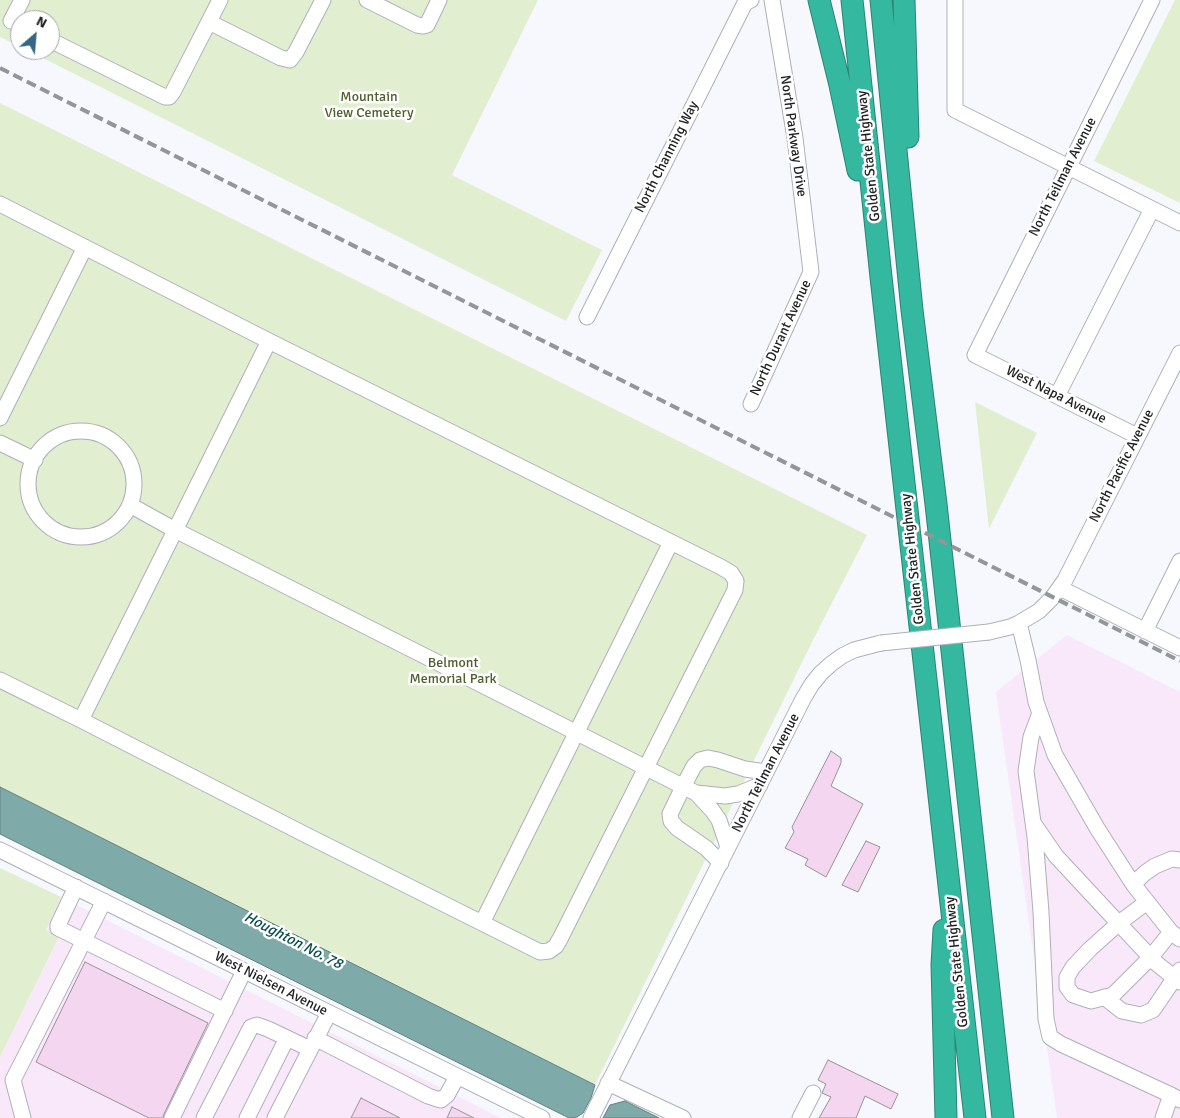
<!DOCTYPE html>
<html>
<head>
<meta charset="utf-8">
<style>
	body { margin:0 }
	#map { position:relative; width:1180px; height:1118px; overflow:hidden; background:#f6f8fe; font-family:Signika,sans-serif }
	canvas { display:block }
	.north { position:absolute; left:10px; top:10px; width:50px; height:50px; box-sizing:border-box; background:#fff; border:1px solid #a5a5a6; border-radius:50%; rotate:27deg; font-size:14px; font-weight:700; line-height:20px; text-align:center; color:#1d1e20 }
	.north::after { content:''; display:block; margin:auto; width:18px; height:22px; background:#336784; clip-path:polygon(50% 0,100% 100%,50% 72%,0 100%) }
</style>
</head>
<body>
<div id="map">
<canvas width="1180" height="1118"></canvas>
<div class="north">N</div>
</div>
<script>
const ctx = document.querySelector('canvas').getContext('2d');
ctx.lineJoin = 'round';
function fill(path, color) {
  ctx.fillStyle = color;
  ctx.fill(path, 'evenodd');
}
function poly(rows) {
  const path = new Path2D();
  for (const r of rows) {
    if (r.length === 3) {
      path.moveTo(r[0] + r[2], r[1]);
      path.arc(r[0], r[1], r[2], 0, 2 * Math.PI);
      continue;
    }
    path.moveTo(r[0], r[1]);
    for (let i = 2; i < r.length; i += 2) path.lineTo(r[i], r[i + 1]);
  }
  return path;
}
function stroke(path, color, width, dash) {
  ctx.strokeStyle = color;
  ctx.lineWidth = width;
  ctx.lineCap = dash ? 'butt' : 'round';
  ctx.setLineDash(dash || []);
  ctx.stroke(path);
}
function write(font, color, halo, rows, align = 'center') {
  ctx.font = font + ' Signika,sans-serif';
  ctx.lineWidth = 5;
  ctx.setLineDash([]);
  ctx.textBaseline = 'middle';
  ctx.strokeStyle = halo;
  ctx.fillStyle = color;
  for (const [text, x, y, turn = 0] of rows) {
    ctx.save();
    ctx.translate(x, y);
    ctx.rotate((+turn || 0) * Math.PI / 180);
    ctx.textAlign = isNaN(turn) ? turn : align;
    if (halo) ctx.strokeText(text, 0, 0);
    ctx.fillText(text, 0, 0);
    ctx.restore();
  }
}
fill(poly([
	[1067,635,1180,692,1180,1118,1057,1118,996,692],
	[61,897,501,1118,0,1118,0,1057,59,938,46,930]
]), '#f9e8fa');
fill(poly([
	[0,0,538,0,452,175,602,250,566,321,27,50,50,50,50,20,20,20,20,47,0,37],
	[1175,0,1180,0,1180,203,1094,161],
	[0,103,867,535,814,638,595,1085,0,787],
	[975,402,1037,433,989,529],
	[0,868,61,897,46,930,59,937,0,1057]
]), '#e2eed0');
const water = poly([
	[0,787,595,1085,591,1098,583,1113,577,1117,569,1118,0,834,0,787],
	[625,1101,659,1118,603,1118,610,1105,625,1101]
]);
fill(water, '#7eaaaa');
stroke(water, '#618081', 1);
const building = poly([
	[831,751,841,758,841,763,831,786,863,804,826,877,805,865,808,859,785,848,794,832,792,827,831,751],
	[866,841,880,847,858,892,842,885,866,841],
	[85,962,208,1023,164,1114,163,1118,149,1118,36,1062,85,962],
	[828,1060,898,1094,891,1109,865,1096,856,1118,819,1118,831,1097,822,1093,826,1084,818,1080,828,1060],
	[361,1098,400,1118,351,1118,361,1098],
	[452,1107,474,1118,447,1118,452,1107]
]);
fill(building, '#f5d6f0');
stroke(building, '#989297', 1);
const minor = poly([
	[367,0,417,25,423,26,427,25,439,0],
	[955,0,955,110,1180,223],
	[11,21,22,0],
	[209,22,281,58,290,60,296,52,323,0],
	[50,40,165,97,169,97,173,92,220,0],
	[0,204,269,341,721,567,731,573,736,581,735,590,561,937,556,946,549,951,540,952,308,836,81,720,0,680],
	[587,317,745,3,751,0],
	[1057,396,1152,209],
	[751,404,811,272,795,138,772,0],
	[0,418,85,247],
	[81,484,53],
	[1137,436,975,355,1152,0],
	[0,443,35,460],
	[130,505,175,530,696,793,712,810,719,820,728,847],
	[1060,588,1180,648],
	[1019,623,1028,660,1036,702,1055,755,1097,828,1133,884,1171,932,1180,939],
	[1145,631,1180,561],
	[989,632,1010,627,1019,623,1039,611,1053,597,1065,580,1180,353],
	[1040,713,1031,737,1026,771,1035,837,1041,912,1046,1019,1050,1037,1061,1044,1171,1095],
	[81,720,269,341],
	[696,793,725,796,738,794,760,785],
	[1034,824,1056,856,1109,913,1156,963,1180,982],
	[0,850,542,1118],
	[721,863,706,848,677,828,671,821,670,814,683,787,694,766,700,760,708,758,718,760,745,769,766,772],
	[1133,884,1145,873,1155,866,1172,859,1180,860],
	[76,887,58,925,58,928,225,1011],
	[1147,902,1119,923,1090,949,1073,967,1067,977,1067,987,1073,995,1091,1001,1113,995,1151,957,1171,932],
	[482,923,671,542],
	[1104,997,1122,1011,1141,1015,1153,1010,1180,970],
	[315,1038,428,1096,437,1099,441,1100,447,1095,457,1077],
	[608,1083,683,1118],
	[23,1118,13,1080,104,901],
	[172,1118,244,971],
	[204,1118,251,1027,257,1025,268,1029,310,1049],
	[247,1118,287,1038],
	[275,1118,329,1013],
	[591,1118,803,699,812,684,821,673,831,664,842,656,854,650,881,643],
	[800,1118,813,1093],
	[1163,1118,1171,1095,1180,1100]
]);
const highway = poly([
	[819,0,840,85,858,170],
	[852,0,881,277,975,1118],
	[881,0,912,310,936,504,1003,1118],
	[904,0,908,137],
	[944,930,942,965,946,1118]
]);
stroke(minor, '#aeb0b7', 17);
stroke(highway, '#2c8373', 23);
stroke(minor, '#fff', 15);
stroke(highway, '#34b9a0', 21);
stroke(poly([
	[0,68,1180,661]
]), '#949599', 4, [10, 5]);
const minorBridge = poly([
	[881,643,989,632]
]);
stroke(minorBridge, '#aeb0b7', 17, []);
stroke(minorBridge, '#fff', 15);
write('14px', '#4e5f2c', '#fff', [
	["Mountain",369,97],
	["View Cemetery",369,113],
	["Belmont",453,663],
	["Memorial Park",453,679]
]);
write('14px', '#1d1e20', '#fff', [
	["North Parkway Drive",793,136,82],
	["Golden State Highway",869,156,-96],
	["North Channing Way",667,157,-63],
	["North Teilman Avenue",1063,177,-63],
	["North Durant Avenue",781,338,-65],
	["West Napa Avenue",1056,395,27],
	["North Pacific Avenue",1122,466,-63],
	["Golden State Highway",913,559,-96],
	["North Teilman Avenue",766,773,-63],
	["Golden State Highway",957,962,-96],
	["West Nielsen Avenue",271,984,27]
]);
write('italic 15px', '#094e4f', '#fff', [
	["Houghton No. 78",293,941,27]
]);
</script>
</body>
</html>
